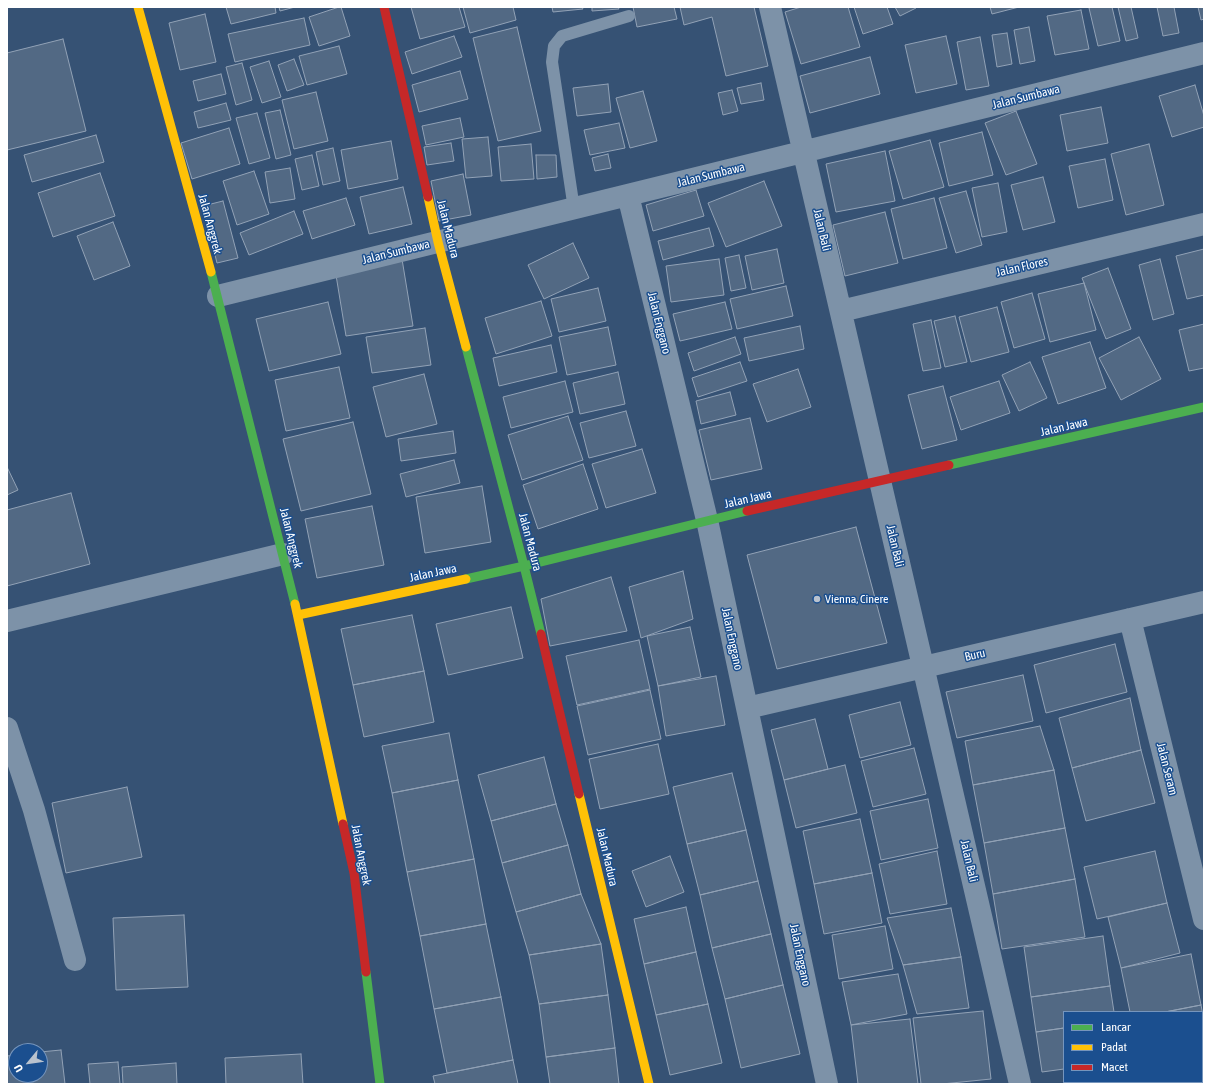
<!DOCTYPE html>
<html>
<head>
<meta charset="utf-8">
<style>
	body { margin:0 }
	#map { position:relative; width:1211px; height:1091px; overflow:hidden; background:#365274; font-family:"Asap Condensed",sans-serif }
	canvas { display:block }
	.frame { position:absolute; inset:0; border:8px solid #fff; pointer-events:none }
	.legend { position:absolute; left:1063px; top:1011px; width:140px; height:72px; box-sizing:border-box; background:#1b4f8f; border:1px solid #7695bc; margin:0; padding:5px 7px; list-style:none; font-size:12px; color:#fff }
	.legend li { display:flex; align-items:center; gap:8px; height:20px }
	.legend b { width:20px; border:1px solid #7695bc }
	.north { position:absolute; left:8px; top:1043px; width:40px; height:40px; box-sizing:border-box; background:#1b4f8f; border:1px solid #7695bc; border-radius:50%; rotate:241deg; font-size:11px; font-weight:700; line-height:16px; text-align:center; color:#fff }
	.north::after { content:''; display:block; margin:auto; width:14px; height:18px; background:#b9c2ce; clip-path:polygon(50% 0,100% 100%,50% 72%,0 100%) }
</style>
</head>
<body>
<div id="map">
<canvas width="1211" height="1091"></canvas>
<div class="frame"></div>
<ul class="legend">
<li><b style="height:5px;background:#4caf50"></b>Lancar</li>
<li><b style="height:5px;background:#ffc107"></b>Padat</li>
<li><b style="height:5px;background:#c62828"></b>Macet</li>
</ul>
<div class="north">U</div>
</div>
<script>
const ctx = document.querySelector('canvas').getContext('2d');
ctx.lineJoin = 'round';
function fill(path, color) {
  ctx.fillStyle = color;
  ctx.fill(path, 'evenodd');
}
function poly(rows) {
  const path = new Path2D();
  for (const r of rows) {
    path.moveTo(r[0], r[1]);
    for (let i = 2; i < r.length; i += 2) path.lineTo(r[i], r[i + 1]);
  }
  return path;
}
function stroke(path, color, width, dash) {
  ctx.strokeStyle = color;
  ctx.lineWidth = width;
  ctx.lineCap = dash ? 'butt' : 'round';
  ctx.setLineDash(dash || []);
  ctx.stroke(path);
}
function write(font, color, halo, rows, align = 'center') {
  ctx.font = font + ' "Asap Condensed",sans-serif';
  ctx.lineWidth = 3;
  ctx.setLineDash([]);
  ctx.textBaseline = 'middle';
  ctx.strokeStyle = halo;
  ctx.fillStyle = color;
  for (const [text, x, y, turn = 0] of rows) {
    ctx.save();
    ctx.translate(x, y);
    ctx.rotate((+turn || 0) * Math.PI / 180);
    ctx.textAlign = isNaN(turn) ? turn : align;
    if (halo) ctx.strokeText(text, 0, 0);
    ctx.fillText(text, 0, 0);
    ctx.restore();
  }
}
const building = poly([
	[226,7,275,7,276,13,231,24,226,7],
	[279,7,295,7,280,11,279,7],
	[339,7,341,7,350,36,319,46,309,17,339,7],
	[411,7,459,7,465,27,420,39,411,7],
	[463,7,513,7,516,20,470,33,463,7],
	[552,7,582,7,583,9,553,12,552,7],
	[592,7,618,7,619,9,592,11,592,7],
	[633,7,674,7,677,19,637,27,633,7],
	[680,7,754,7,768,66,726,76,712,17,684,25,680,7],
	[801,7,848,7,860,47,801,64,785,12,801,7],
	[854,7,887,7,893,24,863,34,854,7],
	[895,7,916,7,916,8,900,16,895,7],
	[990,7,1019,7,992,14,990,7],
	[1092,7,1112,7,1120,41,1098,46,1089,8,1092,7],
	[1118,7,1131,7,1138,38,1126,41,1118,7],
	[1157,7,1174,7,1179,33,1163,36,1157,7],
	[1198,7,1204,7,1204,19,1201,20,1198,7],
	[1081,10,1089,49,1055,55,1047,16,1081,10],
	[205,14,216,62,180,70,169,23,205,14],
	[304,18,310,45,235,62,228,34,304,18],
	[517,27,541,131,498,141,473,38,517,27],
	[1029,27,1035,61,1020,64,1014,30,1029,27],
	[1007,33,1012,64,997,67,992,35,1007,33],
	[454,36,462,57,412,74,405,52,454,36],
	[946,36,957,84,916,93,905,45,946,36],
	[980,37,989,86,966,90,957,42,980,37],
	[63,39,86,131,7,150,7,53,63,39],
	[339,46,347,74,307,85,299,56,339,46],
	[870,57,880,94,810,113,800,76,870,57],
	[294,59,304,85,287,91,278,65,294,59],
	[269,61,281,97,262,103,250,67,269,61],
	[242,63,252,100,236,105,226,67,242,63],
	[460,71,468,99,419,112,412,85,460,71],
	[221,74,226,94,198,101,193,81,221,74],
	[761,83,764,100,741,104,737,88,761,83],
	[608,84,611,112,577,116,573,88,608,84],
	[1195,85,1204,116,1204,127,1172,137,1159,96,1195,85],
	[732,90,738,111,723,115,718,93,732,90],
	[643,91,657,141,630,148,616,98,643,91],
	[316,92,328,141,294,149,282,100,316,92],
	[226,103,231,120,198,128,194,112,226,103],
	[1101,107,1108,143,1067,151,1060,115,1101,107],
	[280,110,291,155,276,159,265,113,280,110],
	[1016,111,1037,164,1006,175,985,123,1016,111],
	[257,113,270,158,249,164,236,118,257,113],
	[460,118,464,137,426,145,422,126,460,118],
	[619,123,625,148,590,155,584,130,619,123],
	[229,128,240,164,192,179,181,143,229,128],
	[982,132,993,175,949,186,939,143,982,132],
	[96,135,104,162,32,182,24,155,96,135],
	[488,137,492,176,466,178,462,139,488,137],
	[930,140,944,187,903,199,889,151,930,140],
	[391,141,398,179,348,189,341,150,391,141],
	[451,143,454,161,427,165,424,147,451,143],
	[531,144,534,179,501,181,498,147,531,144],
	[1149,144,1164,205,1126,215,1111,154,1149,144],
	[333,148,340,181,323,185,316,152,333,148],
	[885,151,895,201,836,212,826,164,885,151],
	[608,154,611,168,595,171,592,158,608,154],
	[312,155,319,186,302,190,295,159,312,155],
	[536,155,556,155,557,177,537,179,536,155],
	[1105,159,1113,200,1078,208,1069,166,1105,159],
	[290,168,295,199,270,203,265,172,290,168],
	[254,171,269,214,237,225,223,181,254,171],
	[100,173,115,216,53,237,38,193,100,173],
	[463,174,471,215,439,221,431,181,463,174],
	[1043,177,1055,222,1023,230,1011,185,1043,177],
	[764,181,782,226,726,247,708,203,764,181],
	[998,183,1007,232,982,237,972,188,998,183],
	[403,187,412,224,369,234,360,197,403,187],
	[696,190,704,216,653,231,646,205,696,190],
	[966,191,982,245,956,253,939,198,966,191],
	[346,198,355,225,312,239,303,211,346,198],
	[934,198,947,248,903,259,891,209,934,198],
	[223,201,238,258,217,263,203,206,223,201],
	[294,211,303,234,249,255,240,233,294,211],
	[885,212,898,263,845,276,833,225,885,212],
	[113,222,130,266,94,280,77,236,113,222],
	[709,228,714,246,663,260,658,241,709,228],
	[573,243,589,278,544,299,528,265,573,243],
	[777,249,784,283,752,290,745,256,777,249],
	[1204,249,1204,295,1187,299,1176,256,1204,249],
	[739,255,746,288,731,291,725,258,739,255],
	[402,259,413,326,346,336,335,269,402,259],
	[719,259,724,295,671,302,666,266,719,259],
	[1160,259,1174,314,1153,320,1139,265,1160,259],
	[1108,268,1131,329,1106,339,1082,278,1108,268],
	[1084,283,1096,330,1050,342,1038,294,1084,283],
	[786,286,793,316,737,329,730,299,786,286],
	[598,288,606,321,559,332,551,299,598,288],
	[1032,293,1045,339,1014,348,1001,302,1032,293],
	[541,301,552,336,496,354,485,318,541,301],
	[328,302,341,354,269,371,256,319,328,302],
	[725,302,732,329,680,341,673,314,725,302],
	[997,307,1009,352,971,362,959,317,997,307],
	[955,316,967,362,945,367,934,321,955,316],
	[931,320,941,368,923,371,913,324,931,320],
	[1204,324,1204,368,1189,371,1179,330,1204,324],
	[800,326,804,349,749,361,744,338,800,326],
	[608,327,616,365,567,375,559,337,608,327],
	[425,328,431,365,372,373,366,337,425,328],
	[735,337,741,354,694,371,688,353,735,337],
	[1139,337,1161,379,1121,400,1099,358,1139,337],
	[1090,342,1106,388,1058,404,1042,357,1090,342],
	[551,345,557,372,499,386,493,358,551,345],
	[740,362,747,381,698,397,692,378,740,362],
	[1030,362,1047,398,1019,411,1002,375,1030,362],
	[339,367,350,418,286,431,275,380,339,367],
	[798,369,811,407,767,422,753,384,798,369],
	[618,372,625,404,580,414,573,383,618,372],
	[424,374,437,424,386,437,373,387,424,374],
	[565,381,573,412,511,428,503,397,565,381],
	[999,381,1010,413,961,430,950,397,999,381],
	[943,386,957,440,922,449,908,395,943,386],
	[730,392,736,415,701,424,696,401,730,392],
	[626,411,636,446,589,458,580,423,626,411],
	[568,416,583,460,522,480,508,435,568,416],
	[750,418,762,469,711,480,699,430,750,418],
	[353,422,371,494,301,511,283,439,353,422],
	[453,431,456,453,401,461,398,439,453,431],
	[642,449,656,493,606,508,592,464,642,449],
	[454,460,460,483,406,497,400,474,454,460],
	[583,464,598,509,538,529,523,485,583,464],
	[7,467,18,490,7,495,7,467],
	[482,486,491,542,425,553,416,497,482,486],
	[71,493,90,564,7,586,7,510,71,493],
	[372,506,384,565,317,578,305,519,372,506],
	[856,527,887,643,777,669,747,555,856,527],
	[683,571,693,619,641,638,629,587,683,571],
	[611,577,627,631,550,646,541,599,611,577],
	[511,607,523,658,448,675,436,624,511,607],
	[412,615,424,671,353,685,341,629,412,615],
	[690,627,701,677,658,686,647,636,690,627],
	[639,640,650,689,577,705,566,656,639,640],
	[1115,644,1127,692,1046,713,1034,665,1115,644],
	[424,671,434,722,364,737,353,685,424,671],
	[1023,675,1033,721,957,738,946,692,1023,675],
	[716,676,725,725,666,736,658,686,716,676],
	[650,690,661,739,588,755,577,706,650,690],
	[1130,698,1141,750,1072,768,1059,718,1130,698],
	[900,702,911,745,860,758,849,715,900,702],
	[815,719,828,769,784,780,771,730,815,719],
	[1040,726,1054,770,973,785,965,741,1040,726],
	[449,733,458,780,392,793,382,746,449,733],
	[658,744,669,794,600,809,589,759,658,744],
	[914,748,926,794,873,807,861,761,914,748],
	[1141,750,1155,803,1086,821,1072,768,1141,750],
	[544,757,556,804,491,821,478,775,544,757],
	[845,765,857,813,796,828,784,780,845,765],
	[1054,770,1065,828,984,843,973,785,1054,770],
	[732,773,746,830,687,844,673,787,732,773],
	[458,780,474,859,407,872,392,793,458,780],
	[127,787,142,857,66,873,52,803,127,787],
	[928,799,938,848,881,860,870,811,928,799],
	[556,804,568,845,502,863,491,821,556,804],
	[860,819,872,873,814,884,803,831,860,819],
	[1065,828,1075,879,993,894,984,843,1065,828],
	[746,830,758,881,700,895,687,844,746,830],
	[568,845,581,894,516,912,502,863,568,845],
	[937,851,947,904,890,914,879,864,937,851],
	[1155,851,1167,903,1097,919,1084,867,1155,851],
	[670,856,684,892,646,907,632,871,670,856],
	[474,859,486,924,420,936,407,872,474,859],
	[872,873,882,923,824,934,814,884,872,873],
	[1075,879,1085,937,1002,949,993,894,1075,879],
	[758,881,771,934,712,948,700,895,758,881],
	[581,894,601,944,529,955,516,912,581,894],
	[1167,903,1180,953,1121,968,1108,917,1167,903],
	[686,907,696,952,644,964,634,919,686,907],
	[951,908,961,957,903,965,887,918,951,908],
	[184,915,188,987,116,990,113,918,184,915],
	[486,924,501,997,434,1009,420,936,486,924],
	[885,926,893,969,839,979,832,935,885,926],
	[771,934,783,985,725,999,712,948,771,934],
	[1103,936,1110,986,1031,997,1024,947,1103,936],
	[601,944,608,995,539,1004,529,955,601,944],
	[696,952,708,1004,656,1015,644,964,696,952],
	[1191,954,1201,1005,1165,1012,1130,1012,1121,968,1191,954],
	[961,957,969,1008,917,1014,903,965,961,957],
	[898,974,907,1014,851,1025,842,982,898,974],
	[783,985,800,1054,741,1068,725,999,783,985],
	[1110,986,1114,1012,1064,1012,1064,1028,1036,1032,1031,997,1110,986],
	[608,995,615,1048,546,1057,539,1004,608,995],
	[501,997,513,1060,447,1073,434,1009,501,997],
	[708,1004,722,1063,670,1075,656,1015,708,1004],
	[1201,1005,1204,1021,1204,1062,1202,1062,1202,1012,1165,1012,1201,1005],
	[983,1011,991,1079,942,1084,921,1084,913,1018,983,1011],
	[910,1019,918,1084,858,1084,851,1025,910,1019],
	[1064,1028,1064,1069,1042,1072,1036,1032,1064,1028],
	[615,1048,619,1084,550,1084,546,1057,615,1048],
	[61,1050,65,1084,7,1084,7,1056,16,1055,16,1075,40,1075,40,1052,61,1050],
	[301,1054,303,1084,226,1084,225,1058,301,1054],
	[513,1060,518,1084,435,1084,433,1076,513,1060],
	[118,1062,120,1084,90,1084,88,1064,118,1062],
	[176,1063,177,1084,123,1084,122,1067,176,1063]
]);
fill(building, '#526984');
stroke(building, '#92a2b6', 1);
stroke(poly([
	[574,209,552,62,554,46,562,36,629,16]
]), '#7d92a8', 12);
stroke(poly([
	[770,7,1020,1084],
	[628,195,707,520,827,1084],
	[218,296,1204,53],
	[841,311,1204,224],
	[1130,619,1204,919],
	[7,621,283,554],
	[747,708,1204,602],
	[7,728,34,810,75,960],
	[1170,1084,1204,1082]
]), '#7d92a8', 22);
stroke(poly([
	[211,272,295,604],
	[466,347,524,566,541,634],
	[949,465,1204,407],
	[466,579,524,566,747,511],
	[366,972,380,1084]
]), '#4caf50', 9);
stroke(poly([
	[138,7,211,272],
	[428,197,438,242,466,347],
	[295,604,343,824],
	[298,615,466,579],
	[579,794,649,1084]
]), '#ffc107', 9);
stroke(poly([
	[384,7,428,197],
	[747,511,949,465],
	[541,634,579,794],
	[343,824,354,873,366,972]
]), '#c62828', 9);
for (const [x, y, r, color] of [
	[817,599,4,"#b9c2ce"]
]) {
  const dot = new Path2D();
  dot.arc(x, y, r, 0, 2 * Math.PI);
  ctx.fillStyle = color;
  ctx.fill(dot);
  stroke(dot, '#1b4f8f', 1.5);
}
write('12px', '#fff', '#1b4f8f', [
	["Jalan Sumbawa",1026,97,-14],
	["Jalan Sumbawa",711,175,-14],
	["Jalan Anggrek",210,224,75],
	["Jalan Madura",448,229,76],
	["Jalan Bali",822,230,77],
	["Jalan Sumbawa",396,252,-14],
	["Jalan Flores",1022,267,-13],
	["Jalan Enggano",659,323,76],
	["Jalan Jawa",1064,427,-13],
	["Jalan Jawa",748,499,-13],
	["Jalan Anggrek",291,538,76],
	["Jalan Madura",530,542,75],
	["Jalan Bali",895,546,77],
	["Jalan Jawa",433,573,-12],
	["Jalan Enggano",732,639,78],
	["Buru",975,655,-13],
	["Jalan Seram",1167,769,76],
	["Jalan Anggrek",361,855,79],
	["Jalan Madura",607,857,77],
	["Jalan Bali",969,861,77],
	["Jalan Enggano",800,955,78]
]);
write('12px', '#fff', '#1b4f8f', [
	["Vienna, Cinere",825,599]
], 'left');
</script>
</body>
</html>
